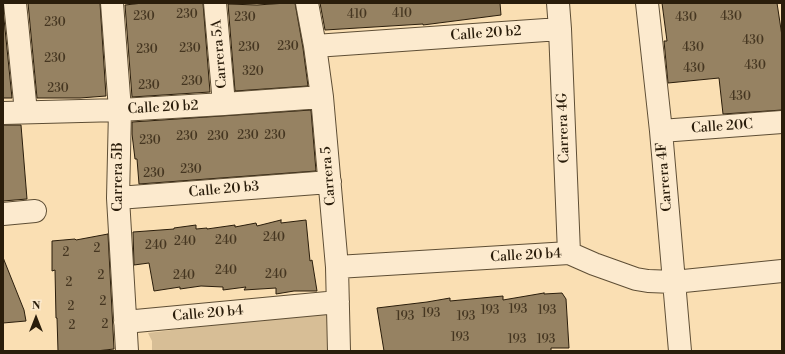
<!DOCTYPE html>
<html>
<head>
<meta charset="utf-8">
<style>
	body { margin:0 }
	#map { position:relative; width:785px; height:354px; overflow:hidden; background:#fadfb3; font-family:"Libre Bodoni",serif }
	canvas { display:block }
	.frame { position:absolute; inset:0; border:4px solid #2a1d0b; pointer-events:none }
	.north { position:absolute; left:16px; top:298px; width:40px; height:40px; -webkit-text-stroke:3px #fceace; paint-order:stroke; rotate:0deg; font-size:11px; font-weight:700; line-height:16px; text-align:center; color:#2a1d0b }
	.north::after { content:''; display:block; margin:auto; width:14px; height:18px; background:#2a1d0b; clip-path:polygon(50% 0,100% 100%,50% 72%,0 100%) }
</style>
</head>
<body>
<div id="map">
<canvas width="785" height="354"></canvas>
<div class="frame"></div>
<div class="north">N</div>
</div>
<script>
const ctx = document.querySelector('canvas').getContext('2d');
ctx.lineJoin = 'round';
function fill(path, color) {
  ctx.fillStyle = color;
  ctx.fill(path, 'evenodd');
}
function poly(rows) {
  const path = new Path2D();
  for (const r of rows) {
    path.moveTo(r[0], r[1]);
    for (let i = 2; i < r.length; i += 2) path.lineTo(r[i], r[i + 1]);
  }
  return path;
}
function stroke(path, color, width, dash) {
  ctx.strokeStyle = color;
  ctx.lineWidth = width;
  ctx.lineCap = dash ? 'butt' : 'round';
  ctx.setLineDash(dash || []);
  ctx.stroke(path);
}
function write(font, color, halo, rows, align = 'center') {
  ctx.font = font + ' "Libre Bodoni",serif';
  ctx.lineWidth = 3.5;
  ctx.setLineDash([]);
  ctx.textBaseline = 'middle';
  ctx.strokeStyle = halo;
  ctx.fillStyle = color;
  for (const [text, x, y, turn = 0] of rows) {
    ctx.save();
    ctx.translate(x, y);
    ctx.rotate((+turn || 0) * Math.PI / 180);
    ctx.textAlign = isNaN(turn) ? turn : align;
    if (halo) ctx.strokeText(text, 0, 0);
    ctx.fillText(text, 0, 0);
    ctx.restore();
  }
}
fill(poly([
	[329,310,330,351,152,351,152,341,148,333]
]), '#d7be96');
const building = poly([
	[28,3,100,3,106,96,80,98,37,98,28,3],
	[143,3,203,3,210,92,132,97,125,5,143,3],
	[287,3,295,3,303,48,308,86,235,91,228,4,257,5,287,3],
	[320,3,500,3,501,15,423,25,423,24,325,30,320,3],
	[662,3,777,3,782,36,782,110,723,114,719,78,668,83,664,41,667,41,662,3],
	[3,9,12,98,3,98,3,9],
	[311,110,316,171,139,184,137,159,135,159,132,134,132,122,311,110],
	[3,125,21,125,27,199,3,201,3,125],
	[281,220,281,223,306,220,310,261,312,260,317,291,294,291,276,294,276,288,244,290,246,287,223,290,223,287,201,286,180,289,180,287,154,291,149,263,134,265,133,232,174,229,174,228,196,225,196,229,207,228,207,229,235,225,235,227,256,223,257,226,281,220],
	[108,234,114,349,96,351,58,351,57,318,56,318,55,270,52,271,52,241,75,239,76,240,108,234],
	[4,260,24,310,26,321,3,323,3,261,4,260],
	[544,293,544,294,562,293,566,299,569,348,551,348,551,351,384,351,377,308,427,302,450,298,450,301,503,296,503,300,544,293]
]);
fill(building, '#968262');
stroke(building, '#2a1d0b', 1);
const minor = poly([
	[15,3,26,112],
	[112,3,120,110,118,198,127,351],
	[215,3,224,104],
	[307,3,315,46,322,97,337,267,339,351],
	[558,3,560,29,569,253],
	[647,3,661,131,680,351],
	[315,46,560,29],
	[3,113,120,110,224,104,322,97],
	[661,131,782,122],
	[118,198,330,182],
	[3,214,35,211],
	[337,267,569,253,594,264,636,279,648,281,674,282,782,271],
	[125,322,338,302]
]);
stroke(minor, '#5e4e35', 24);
stroke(minor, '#fceace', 22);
write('12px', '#453621', null, [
	["410",402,14],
	["230",187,15],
	["410",357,15],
	["230",144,17],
	["430",731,17],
	["230",245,18],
	["430",686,18],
	["230",55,23],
	["430",753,41],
	["230",288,47],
	["230",249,48],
	["430",693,48],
	["230",190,49],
	["230",147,50],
	["230",55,59],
	["430",755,66],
	["430",694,69],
	["320",253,72],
	["230",192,82],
	["230",149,86],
	["230",58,89],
	["430",740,97],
	["230",248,136],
	["230",275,136],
	["230",187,137],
	["230",218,137],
	["230",150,141],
	["230",191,170],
	["230",154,174],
	["240",274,238],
	["240",226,241],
	["240",185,242],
	["240",156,246],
	["2",97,249],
	["2",66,253],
	["240",226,271],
	["240",276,275],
	["2",101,276],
	["240",184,276],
	["2",69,283],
	["2",103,302],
	["2",71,307],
	["193",518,310],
	["193",490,311],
	["193",547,311],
	["193",431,314],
	["193",405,317],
	["193",466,317],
	["2",105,325],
	["2",72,326],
	["193",460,338],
	["193",517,340],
	["193",546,340]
]);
write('14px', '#2a1d0b', '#fceace', [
	["Calle 20 b2",486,34,-4],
	["Carrera 5A",220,54,-95],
	["Calle 20 b2",163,108,-3],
	["Calle 20C",722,127,-4],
	["Carrera 4G",564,128,-92],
	["Carrera 5",329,176,-95],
	["Carrera 5B",119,177,-90],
	["Carrera 4F",665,177,-95],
	["Calle 20 b3",224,190,-5],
	["Calle 20 b4",526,256,-3],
	["Calle 20 b4",208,314,-5]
]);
</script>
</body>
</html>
